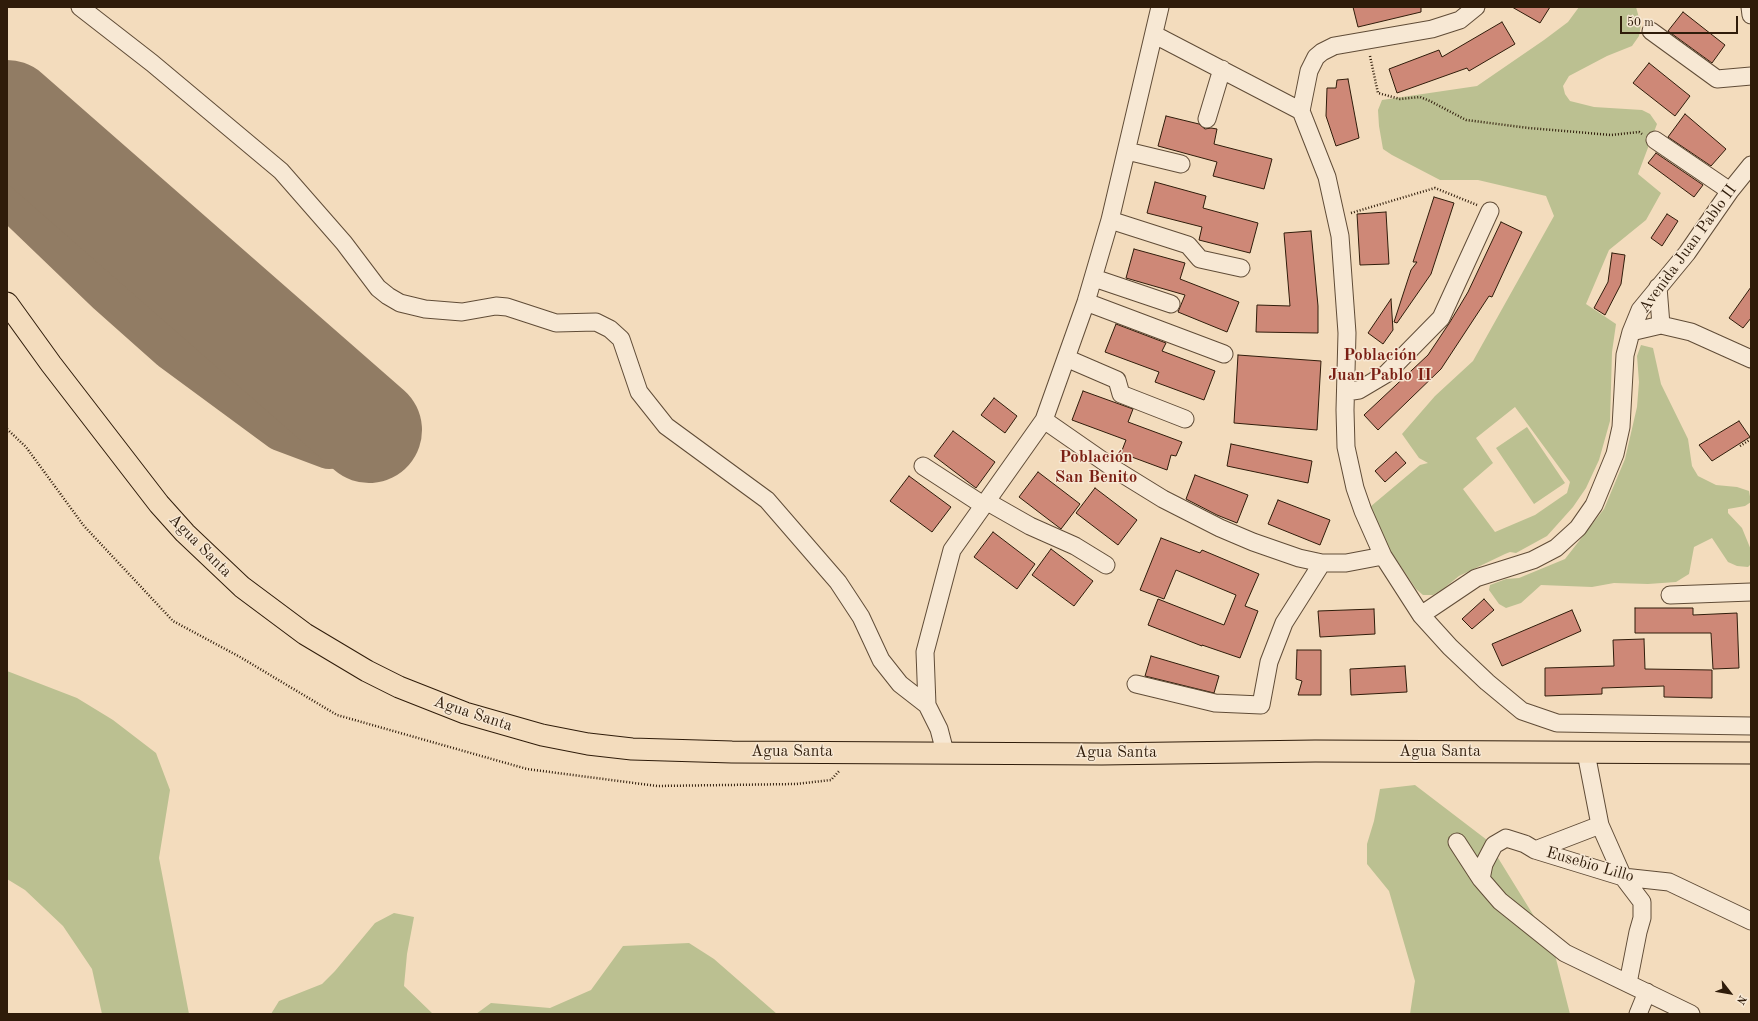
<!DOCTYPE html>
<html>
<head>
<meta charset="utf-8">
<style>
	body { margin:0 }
	#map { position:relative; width:1758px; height:1021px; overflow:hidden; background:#f3dcbd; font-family:"Old Standard TT",serif }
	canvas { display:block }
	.frame { position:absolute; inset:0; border:8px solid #2f1c0a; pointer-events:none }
	.north { position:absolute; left:1710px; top:973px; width:40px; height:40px; -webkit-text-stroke:3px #f7e8d4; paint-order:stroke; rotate:121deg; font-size:11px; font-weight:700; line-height:16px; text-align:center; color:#2f1c0a }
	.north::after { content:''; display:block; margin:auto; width:14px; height:18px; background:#2f1c0a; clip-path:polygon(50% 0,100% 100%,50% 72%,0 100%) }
	.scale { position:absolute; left:1620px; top:16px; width:118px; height:18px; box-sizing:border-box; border:2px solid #2f1c0a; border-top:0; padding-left:5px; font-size:12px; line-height:14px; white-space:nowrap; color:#2f1c0a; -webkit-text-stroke:3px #f7e8d4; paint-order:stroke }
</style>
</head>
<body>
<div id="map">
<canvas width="1758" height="1021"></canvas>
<div class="frame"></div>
<div class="north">N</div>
<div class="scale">50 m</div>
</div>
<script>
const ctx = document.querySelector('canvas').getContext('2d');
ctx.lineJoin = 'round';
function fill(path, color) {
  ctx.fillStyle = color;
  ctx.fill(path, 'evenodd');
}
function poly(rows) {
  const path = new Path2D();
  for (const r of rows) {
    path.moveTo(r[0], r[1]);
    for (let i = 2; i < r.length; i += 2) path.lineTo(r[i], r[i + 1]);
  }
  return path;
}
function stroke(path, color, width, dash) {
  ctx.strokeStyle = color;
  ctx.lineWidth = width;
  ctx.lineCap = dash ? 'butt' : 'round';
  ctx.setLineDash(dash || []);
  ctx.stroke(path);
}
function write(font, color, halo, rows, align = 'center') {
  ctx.font = font + ' "Old Standard TT",serif';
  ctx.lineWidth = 3;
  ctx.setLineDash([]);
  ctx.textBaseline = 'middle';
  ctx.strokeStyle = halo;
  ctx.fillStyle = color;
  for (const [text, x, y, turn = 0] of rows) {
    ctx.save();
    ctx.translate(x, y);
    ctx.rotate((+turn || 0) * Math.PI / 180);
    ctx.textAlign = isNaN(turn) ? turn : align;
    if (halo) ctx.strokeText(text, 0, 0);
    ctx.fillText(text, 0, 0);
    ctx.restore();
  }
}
fill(poly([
	[1579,7,1636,7,1641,25,1639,36,1632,46,1607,56,1569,76,1563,86,1565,94,1570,101,1594,107,1642,110,1650,114,1657,124,1638,174,1661,193,1646,220,1609,250,1586,304,1616,324,1612,352,1610,421,1599,460,1586,488,1573,507,1547,536,1516,553,1510,552,1505,554,1459,576,1443,589,1433,595,1423,595,1416,589,1388,547,1370,507,1420,465,1428,463,1419,458,1402,434,1435,396,1473,361,1554,216,1546,196,1478,180,1440,180,1392,155,1383,149,1379,126,1378,110,1382,100,1477,86,1544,40,1568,22],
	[1515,407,1570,482,1567,493,1535,515,1495,532,1463,489,1493,463,1476,438],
	[1641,345,1653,348,1661,384,1688,439,1692,466,1698,476,1716,485,1737,487,1749,491,1751,502,1745,506,1728,509,1728,513,1742,528,1751,550,1751,564,1748,567,1737,566,1728,562,1712,538,1694,547,1689,574,1676,582,1648,584,1614,583,1592,587,1541,585,1521,603,1506,608,1499,604,1489,590,1490,585,1506,579,1519,578,1565,559,1604,509,1625,459,1637,407,1639,382,1637,356],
	[1527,427,1565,483,1534,504,1496,448],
	[7,671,77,698,113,720,156,753,170,790,159,858,189,1014,102,1014,92,969,63,926,25,890,7,879],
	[1415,785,1487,840,1553,947,1570,1014,1410,1014,1415,981,1389,891,1367,864,1367,844,1374,821,1380,789],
	[394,913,414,917,407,954,404,986,433,1014,271,1014,279,1001,322,984,335,971,375,923],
	[689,943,714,959,777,1014,476,1014,491,1003,550,1008,591,990,623,946]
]), '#bbc091');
stroke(poly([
	[7,196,108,293,171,349,281,430,329,448,369,430]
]), '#917c64', 42);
stroke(poly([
	[7,113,369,430]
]), '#917c64', 106);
const building = poly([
	[1353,7,1421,7,1421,12,1358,27,1353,7],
	[1512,7,1550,7,1540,23,1512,7],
	[1683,12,1725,45,1712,63,1668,31,1683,12],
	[1502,22,1515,44,1469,71,1467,68,1397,93,1389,69,1439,50,1442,57,1502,22],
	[1649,63,1690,96,1675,116,1633,83,1649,63],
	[1348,79,1359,138,1336,146,1326,116,1327,88,1336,88,1337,80,1348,79],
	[1685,114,1726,149,1711,166,1668,137,1685,114],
	[1166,116,1199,124,1205,129,1211,128,1217,129,1214,144,1272,159,1264,189,1213,176,1217,162,1158,146,1166,116],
	[1656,153,1703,185,1694,197,1648,163,1656,153],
	[1155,182,1206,196,1203,208,1258,223,1250,253,1199,240,1202,227,1147,213,1155,182],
	[1434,197,1454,203,1431,274,1397,323,1394,322,1411,270,1417,262,1413,262,1434,197],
	[1386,212,1389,264,1360,265,1357,214,1386,212],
	[1667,214,1678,221,1662,246,1651,238,1667,214],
	[1501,222,1522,232,1492,297,1489,296,1441,369,1378,430,1364,415,1428,355,1450,322,1468,292,1501,222],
	[1311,231,1318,306,1318,333,1256,332,1257,305,1290,306,1284,233,1311,231],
	[1134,249,1185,263,1180,279,1239,302,1227,332,1178,312,1185,295,1126,278,1134,249],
	[1612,253,1625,255,1621,284,1605,315,1594,308,1608,282,1612,253],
	[1751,287,1751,318,1743,328,1729,318,1751,287],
	[1391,299,1393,330,1383,344,1368,333,1391,299],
	[1116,324,1166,343,1162,351,1215,371,1204,400,1155,382,1159,372,1105,352,1116,324],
	[1238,355,1321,361,1317,430,1234,423,1238,355],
	[1083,391,1133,409,1128,422,1182,442,1176,456,1171,455,1167,470,1121,453,1126,440,1072,420,1083,391],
	[994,398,1017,416,1005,433,981,415,994,398],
	[1739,421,1750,437,1712,461,1699,445,1739,421],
	[953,431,995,462,976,488,934,456,953,431],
	[1231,444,1312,461,1308,483,1227,466,1231,444],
	[1396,452,1406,463,1385,482,1375,471,1396,452],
	[1038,472,1080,504,1061,529,1019,497,1038,472],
	[1195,475,1248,495,1237,523,1217,515,1186,499,1195,475],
	[909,476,951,507,932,532,890,501,909,476],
	[1095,488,1137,520,1118,545,1076,513,1095,488],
	[1278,500,1330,520,1320,545,1268,524,1278,500],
	[993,532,1035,564,1017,589,974,557,993,532],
	[1161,538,1200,553,1202,550,1259,574,1245,606,1258,611,1240,658,1202,645,1202,646,1148,625,1158,599,1224,625,1236,595,1176,570,1164,599,1140,590,1161,538],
	[1051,549,1093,581,1074,606,1032,575,1051,549],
	[1484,599,1494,610,1472,629,1462,619,1484,599],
	[1635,608,1693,608,1693,615,1737,613,1739,668,1713,669,1711,633,1635,633,1635,608],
	[1374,609,1375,634,1320,637,1318,611,1374,609],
	[1572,610,1581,631,1502,666,1492,644,1572,610],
	[1644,639,1645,669,1712,670,1712,698,1664,697,1664,686,1602,688,1602,694,1545,696,1545,668,1614,666,1613,640,1644,639],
	[1297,650,1321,650,1321,695,1298,695,1302,681,1296,679,1297,650],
	[1151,656,1219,676,1214,693,1145,676,1151,656],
	[1405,666,1407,692,1351,695,1350,669,1405,666]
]);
fill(building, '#ce8877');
stroke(building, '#2f1c0a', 1);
const minor = poly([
	[80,7,152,63,281,171,344,243,378,288,388,296,400,303,425,309,462,312,496,306,507,307,556,323,596,322,610,329,621,339,639,392,666,426,767,500,838,582,861,617,881,660,900,684,927,705,939,729,945,752],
	[1476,7,1460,20,1432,29,1334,46,1322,52,1316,57,1309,71,1301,111,1327,177,1340,236,1347,333,1345,410,1346,447,1355,488,1363,511,1383,556,1421,615,1450,647,1487,682,1522,711,1557,723,1751,726],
	[1750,7,1751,15],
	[1651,31,1717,79,1751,76],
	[1155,35,1301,111],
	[1207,119,1222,69],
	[1655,140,1730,191],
	[1127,151,1181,164],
	[1110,220,1188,245,1200,259,1241,268],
	[1094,278,1171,304],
	[1658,287,1661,325],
	[1086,302,1224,354],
	[1631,332,1661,325,1691,332,1751,359],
	[1066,358,1117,380,1121,394,1185,419],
	[1346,392,1359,390,1386,374,1441,318,1490,211],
	[1044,420,1116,470,1163,499,1220,528,1253,542,1299,558,1322,563,1346,563,1383,556],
	[923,466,983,505],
	[986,501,1030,526,1075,546,1106,565],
	[1670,595,1751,592],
	[1421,615,1476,578,1533,560,1556,548,1578,528,1594,505,1615,454,1621,427,1625,355,1631,332,1640,310,1687,253,1730,191,1751,165],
	[1136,684,1215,703,1261,705,1269,662,1284,623,1322,563],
	[927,705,925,652,952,550,1044,420,1086,302,1110,220,1160,7],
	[1586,753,1600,825,1623,877,1642,902,1642,918,1638,932,1628,983],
	[1457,842,1481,879,1500,901,1565,953,1691,1014],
	[1535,850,1623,877,1669,882,1751,921],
	[1481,879,1484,864,1494,845,1506,838,1525,844,1535,850,1600,825],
	[1638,1014,1647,992]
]);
const major = poly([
	[7,303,51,364,159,504,185,533,242,587,305,634,367,671,399,687,465,713,542,735,588,744,632,749,732,752,1102,754,1315,751,1751,753]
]);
stroke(minor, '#604c37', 19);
stroke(major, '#2f1c0a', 23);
stroke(poly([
	[1370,56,1378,93,1400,99,1420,97,1430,101,1466,120,1529,128,1611,135,1639,132,1642,134],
	[1351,213,1435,188,1477,205],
	[7,429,26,447,84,526,173,621,240,657,337,715,527,769,657,786,796,784,831,780,840,770],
	[1740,446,1751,439]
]), '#2f1c0a', 2.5, [1, 2]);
stroke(minor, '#f7e8d4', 17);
stroke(major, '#f3dcbd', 21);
write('16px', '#2f1c0a', '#f7e8d4', [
	["Avenida Juan Pablo II",1688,249,-54],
	["Agua Santa",200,546,45],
	["Agua Santa",473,714,18],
	["Agua Santa",792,752],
	["Agua Santa",1440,752],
	["Agua Santa",1116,753],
	["Eusebio Lillo",1590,865,16]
]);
write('bold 17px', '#7a1f14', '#f7e8d4', [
	["Población",1380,356],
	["Juan Pablo II",1380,376],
	["Población",1096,458],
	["San Benito",1096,478]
]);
</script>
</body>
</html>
